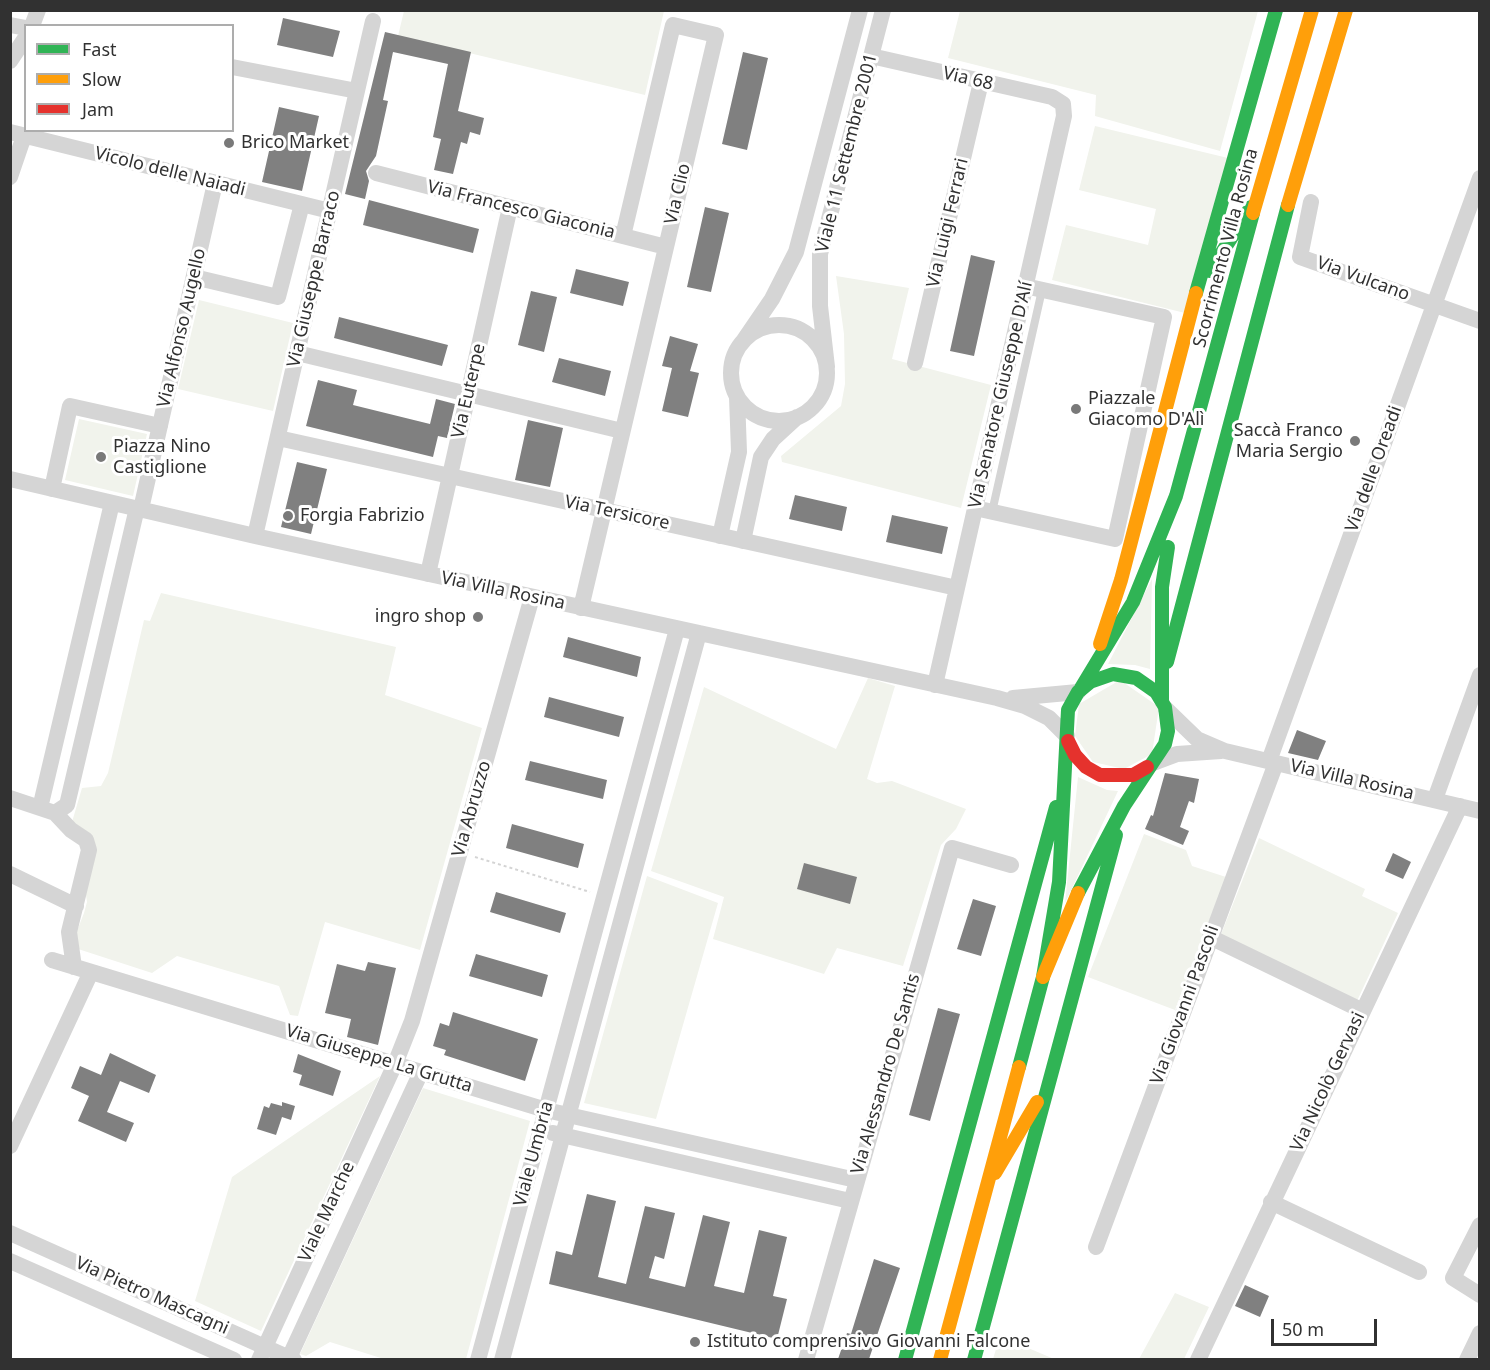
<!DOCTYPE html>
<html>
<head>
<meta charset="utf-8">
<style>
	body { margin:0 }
	#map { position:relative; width:1490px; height:1370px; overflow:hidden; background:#fff; font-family:"Noto Sans",sans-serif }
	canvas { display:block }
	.frame { position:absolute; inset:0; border:12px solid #313131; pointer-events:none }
	.legend { position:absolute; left:24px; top:24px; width:210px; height:108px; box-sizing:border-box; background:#fff; border:2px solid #adadad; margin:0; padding:8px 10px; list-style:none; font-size:18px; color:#313131 }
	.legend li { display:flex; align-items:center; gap:12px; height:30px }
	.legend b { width:30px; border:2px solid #adadad }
	.scale { position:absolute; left:1271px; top:1319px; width:106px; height:27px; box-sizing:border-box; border:3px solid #313131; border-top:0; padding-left:8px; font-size:18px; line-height:21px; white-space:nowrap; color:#313131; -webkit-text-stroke:4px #fff; paint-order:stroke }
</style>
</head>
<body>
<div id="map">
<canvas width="1490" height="1370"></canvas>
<div class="frame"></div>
<ul class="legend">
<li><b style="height:8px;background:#30b455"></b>Fast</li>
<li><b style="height:8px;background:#ff9f0a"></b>Slow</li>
<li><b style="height:8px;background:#e5322d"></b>Jam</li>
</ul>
<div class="scale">50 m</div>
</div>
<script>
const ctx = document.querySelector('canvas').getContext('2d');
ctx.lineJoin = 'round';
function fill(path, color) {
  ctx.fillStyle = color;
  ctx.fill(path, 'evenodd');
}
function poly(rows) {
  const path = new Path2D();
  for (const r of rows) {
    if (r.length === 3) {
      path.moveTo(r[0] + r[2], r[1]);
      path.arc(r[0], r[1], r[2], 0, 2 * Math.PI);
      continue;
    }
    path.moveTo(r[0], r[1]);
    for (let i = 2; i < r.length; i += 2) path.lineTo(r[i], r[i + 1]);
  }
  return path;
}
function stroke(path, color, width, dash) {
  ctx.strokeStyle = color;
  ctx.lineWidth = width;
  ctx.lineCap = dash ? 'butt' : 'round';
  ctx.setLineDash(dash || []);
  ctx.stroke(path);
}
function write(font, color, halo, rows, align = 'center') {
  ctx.font = font + ' "Noto Sans",sans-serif';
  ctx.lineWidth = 6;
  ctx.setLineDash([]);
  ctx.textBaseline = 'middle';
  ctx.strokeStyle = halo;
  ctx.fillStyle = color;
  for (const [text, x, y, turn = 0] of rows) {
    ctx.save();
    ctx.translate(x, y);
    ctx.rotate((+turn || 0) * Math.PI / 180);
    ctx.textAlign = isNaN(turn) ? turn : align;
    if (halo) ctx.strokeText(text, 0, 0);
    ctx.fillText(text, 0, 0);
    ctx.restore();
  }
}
fill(poly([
	[404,11,664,11,645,95,398,36],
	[960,11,960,10,1258,11,1220,151,1095,116,1096,95,948,58],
	[1095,126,1228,158,1189,314,1052,280,1066,225,1148,245,1156,209,1079,190],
	[836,276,909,288,892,359,991,385,961,508,782,462,781,456,841,406,845,384,844,334],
	[199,300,293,323,273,411,178,389],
	[79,419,147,434,133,496,65,480],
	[1152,579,1150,669,1135,665,1108,664],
	[161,593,396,647,385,695,482,728,420,950,325,922,298,1016,290,1015,279,986,177,956,152,973,75,948,73,941,84,913,87,902,84,882,92,853,72,822,82,788,101,786,108,773,144,620,150,621],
	[868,678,895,686,867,779,877,783,892,781,966,809,956,829,941,845,903,966,837,948,824,974,713,939,724,897,651,871,704,687,836,749],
	[1120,680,1159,707,1152,754,1124,769,1093,762,1075,736,1079,704],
	[1078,777,1107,790,1118,791,1065,903],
	[1144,834,1186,850,1192,866,1226,877,1175,1010,1088,977],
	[1259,838,1365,889,1362,896,1398,913,1357,1001,1220,937],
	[647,876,718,903,656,1119,584,1103],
	[380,1076,261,1331,195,1301,232,1177],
	[423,1088,530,1121,466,1359,384,1359,330,1342,306,1356,300,1354],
	[1175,1293,1209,1307,1184,1359,1139,1359],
	[1000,1336,1054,1359,993,1359]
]), '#f1f3ec');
fill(poly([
	[283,18,340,31,333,57,277,45],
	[385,32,471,52,458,111,484,118,480,135,470,132,467,144,461,142,453,174,434,170,441,139,433,137,448,64,393,52,383,100,388,101,376,156,366,171,369,181,365,199,345,194],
	[743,52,768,58,747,150,722,144],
	[279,107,319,116,302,191,262,182],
	[369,200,479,229,473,253,363,225],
	[705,207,729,213,711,292,687,287],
	[971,255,995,261,974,356,950,351],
	[576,269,629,282,623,306,570,293],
	[531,291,557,297,544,352,518,345],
	[339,317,448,345,442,366,334,338],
	[670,336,698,344,690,371,699,373,688,417,662,411,672,368,662,366],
	[559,358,611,371,605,396,552,382],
	[318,380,357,390,353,405,430,424,436,399,455,404,447,438,438,436,433,457,306,426],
	[528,420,563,428,550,487,515,480],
	[297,462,327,469,311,534,281,527],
	[795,495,847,507,842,531,789,519],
	[892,515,948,527,942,554,886,542],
	[568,637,641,657,637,677,563,657],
	[549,697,624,717,619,737,544,717],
	[1297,730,1326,741,1318,760,1288,753],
	[530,761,607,780,603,799,525,780],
	[1165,773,1199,779,1194,803,1189,801,1180,827,1189,831,1183,845,1145,829,1151,815,1153,816],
	[512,824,584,844,578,868,506,848],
	[1393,853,1411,862,1403,879,1385,871],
	[804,863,857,877,850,904,797,889],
	[496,892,566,913,560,933,490,912],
	[973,899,996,906,981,956,957,949],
	[476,954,548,975,542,997,469,976],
	[368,962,396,968,378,1045,347,1037,351,1019,325,1013,337,964,365,971],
	[938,1008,960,1014,930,1121,909,1115],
	[453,1012,538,1039,525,1081,444,1055,446,1050,433,1046,440,1023,449,1026],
	[110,1053,156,1075,149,1093,120,1081,107,1112,134,1123,126,1142,78,1121,89,1096,71,1088,80,1066,101,1075],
	[298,1054,341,1071,333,1096,299,1085,302,1075,293,1072],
	[282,1102,295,1106,291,1120,282,1117,276,1135,257,1129,264,1106,269,1108,271,1103,282,1106],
	[587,1194,616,1201,598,1277,626,1284,645,1206,675,1213,664,1259,655,1256,649,1278,685,1287,703,1215,730,1222,714,1286,744,1293,759,1230,787,1237,773,1296,787,1299,777,1339,549,1284,556,1251,572,1255],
	[874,1259,900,1268,869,1359,838,1359,847,1333,851,1334],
	[1245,1285,1269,1296,1260,1317,1235,1306]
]), '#808080');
stroke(poly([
	[475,857,590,892]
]), '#d4d4d4', 2, [3, 3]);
stroke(poly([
	[992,512,1042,290]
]), '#d5d5d5', 8);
stroke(poly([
	[10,25,26,28],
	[32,26,38,10],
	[871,56,1052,97,1063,104,1064,116,935,685],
	[10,61,26,37],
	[232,67,357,91],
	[10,132,330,211],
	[376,173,666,247],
	[10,177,24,136],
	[1311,202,1300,257,1480,321],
	[194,277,278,297,302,204],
	[779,373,48],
	[744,340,772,299,796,252,860,10],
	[297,353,622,431],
	[915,363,981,82],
	[827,367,820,306,820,254,883,10],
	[278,438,957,588],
	[10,479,255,536,997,698,1025,706,1049,718,1067,736],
	[52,489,70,406,160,426],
	[975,508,1115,539,1164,317,1025,286],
	[141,509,215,183],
	[255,536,373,21],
	[720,536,739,452,737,397],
	[743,541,761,457,773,439,797,417],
	[428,574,510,207],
	[581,608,716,35,673,25,623,236],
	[1013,698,1078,692],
	[1166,709,1197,739,1225,751,1480,811],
	[1269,761,1480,178],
	[1153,763,1177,754,1221,751],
	[10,798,40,808,112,503],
	[1435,799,1480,675],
	[40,808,55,813,67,805,137,508],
	[55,813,71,830,86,840,89,850,69,932,74,967],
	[10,874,76,906],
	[1210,937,1361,1010],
	[52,960,546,1110,856,1180],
	[553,1133,850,1201],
	[10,1146,91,972],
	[1271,1202,1419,1272],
	[1480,1225,1453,1278,1480,1295],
	[10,1233,294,1360],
	[1096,1247,1276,763],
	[10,1261,234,1360],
	[259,1360,395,1064,412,1021,532,597],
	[288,1360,421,1072],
	[478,1360,677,629],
	[502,1360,699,633],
	[806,1360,952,848,1011,865],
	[1198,1360,1460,806],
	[1467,1360,1480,1333]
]), '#d5d5d5', 16);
stroke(poly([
	[1210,271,1251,207],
	[1196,293,1276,10],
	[1167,662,1288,205],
	[1081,688,1133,602,1176,496,1253,213],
	[1162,702,1162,587,1168,547],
	[1019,1067,1043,977,1059,882,1068,710,1078,692,1090,682,1113,674,1136,678,1156,692,1165,707,1168,731,1165,744,1124,806,1078,893],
	[905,1360,1056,807],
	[974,1360,1116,835]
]), '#30b455', 14);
stroke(poly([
	[1288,205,1346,10],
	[1253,213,1312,10],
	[1100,644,1121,580,1196,293],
	[1043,977,1078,893],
	[995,1173,1037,1102],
	[940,1360,1019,1067]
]), '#ff9f0a', 14);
stroke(poly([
	[1068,741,1075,755,1086,767,1100,775,1133,775,1147,767]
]), '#e5322d', 14);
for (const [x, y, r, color] of [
	[229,143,6,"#797979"],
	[1076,409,6,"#797979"],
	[1355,441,6,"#797979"],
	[101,457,6,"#797979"],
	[288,516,6,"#797979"],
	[478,617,6,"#797979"],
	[695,1342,6,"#797979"]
]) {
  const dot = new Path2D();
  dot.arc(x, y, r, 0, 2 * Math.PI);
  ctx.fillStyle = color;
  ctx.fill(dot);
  stroke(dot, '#fff', 2);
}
write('18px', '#313131', '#fff', [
	["Via 68",968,79,13],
	["Viale 11 Settembre 2001",847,153,-76],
	["Vicolo delle Naiadi",170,172,14],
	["Via Clio",678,194,-77],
	["Via Francesco Giaconia",521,210,14],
	["Via Luigi Ferrari",948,223,-77],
	["Scorrimento Villa Rosina",1226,248,-75],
	["Via Giuseppe Barraco",314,279,-77],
	["Via Vulcano",1363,279,20],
	["Via Alfonso Augello",182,328,-77],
	["Via Euterpe",469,391,-77],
	["Via Senatore Giuseppe D'Alí",1001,395,-77],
	["Via delle Oreadi",1374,469,-70],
	["Via Tersicore",617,513,12],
	["Via Villa Rosina",503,591,12],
	["Via Villa Rosina",1352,780,13],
	["Via Abruzzo",472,809,-74],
	["Via Giovanni Pascoli",1185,1005,-70],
	["Via Giuseppe La Grutta",379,1059,17],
	["Via Alessandro De Santis",886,1074,-74],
	["Via Nicolò Gervasi",1328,1082,-65],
	["Viale Umbria",534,1154,-75],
	["Viale Marche",327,1212,-65],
	["Via Pietro Mascagni",152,1296,24]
]);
write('18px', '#313131', '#fff', [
	["Brico Market",241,143],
	["Piazzale",1088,399],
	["Giacomo D'Alì",1088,420],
	["Saccà Franco",1343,431,"right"],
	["Maria Sergio",1343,452,"right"],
	["Piazza Nino",113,447],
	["Castiglione",113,468],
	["Forgia Fabrizio",300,516],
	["ingro shop",466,617,"right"],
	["Istituto comprensivo Giovanni Falcone",707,1342]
], 'left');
</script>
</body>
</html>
